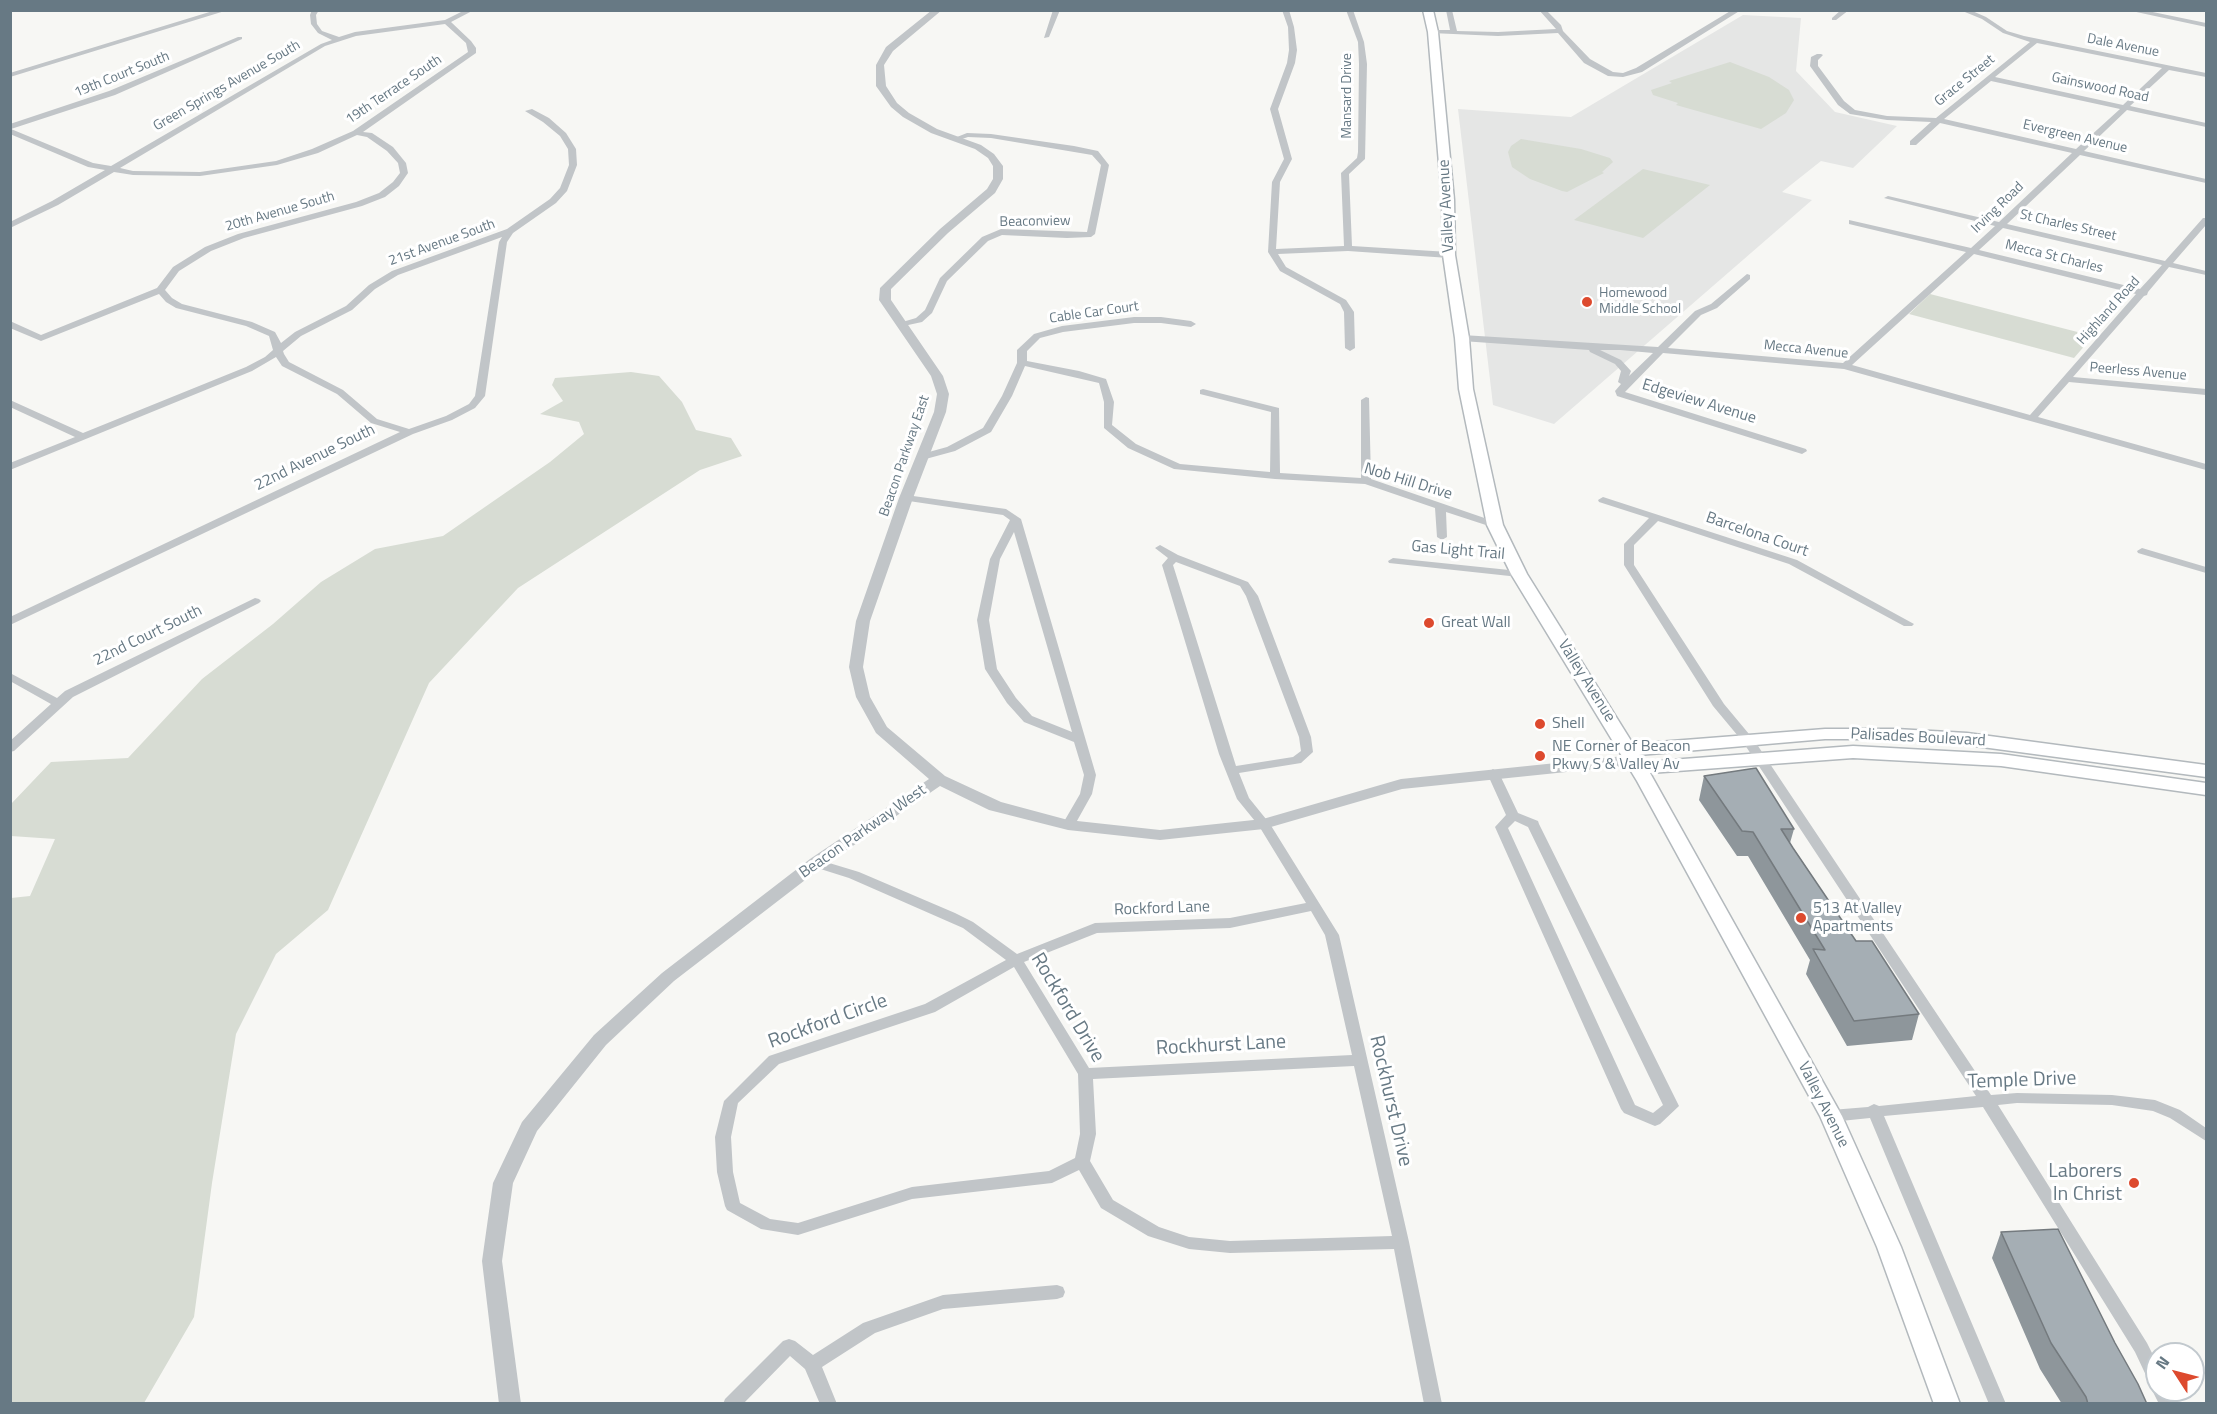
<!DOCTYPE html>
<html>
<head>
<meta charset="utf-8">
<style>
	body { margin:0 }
	#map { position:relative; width:2217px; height:1414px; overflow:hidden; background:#f7f7f4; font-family:"Titillium Web",sans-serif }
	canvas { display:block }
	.frame { position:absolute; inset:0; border:12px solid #677984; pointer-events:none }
	.north { position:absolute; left:2145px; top:1342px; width:60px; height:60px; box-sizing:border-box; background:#fff; border:2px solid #c2c9ce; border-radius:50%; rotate:306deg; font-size:16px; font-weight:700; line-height:24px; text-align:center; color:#677984 }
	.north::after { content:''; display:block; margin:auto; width:21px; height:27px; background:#dd4a2e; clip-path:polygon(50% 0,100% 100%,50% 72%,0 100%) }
</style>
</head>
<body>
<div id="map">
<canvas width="2217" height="1414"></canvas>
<div class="frame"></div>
<div class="north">N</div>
</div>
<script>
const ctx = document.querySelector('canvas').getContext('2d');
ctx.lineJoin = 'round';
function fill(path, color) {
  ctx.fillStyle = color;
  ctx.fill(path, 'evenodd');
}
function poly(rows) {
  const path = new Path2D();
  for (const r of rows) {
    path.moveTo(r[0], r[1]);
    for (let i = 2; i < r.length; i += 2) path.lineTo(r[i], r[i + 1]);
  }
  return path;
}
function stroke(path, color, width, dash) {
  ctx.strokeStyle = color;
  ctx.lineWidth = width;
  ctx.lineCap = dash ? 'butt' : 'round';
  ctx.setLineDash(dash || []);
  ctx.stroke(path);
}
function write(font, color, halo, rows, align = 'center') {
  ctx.font = font + ' "Titillium Web",sans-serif';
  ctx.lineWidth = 6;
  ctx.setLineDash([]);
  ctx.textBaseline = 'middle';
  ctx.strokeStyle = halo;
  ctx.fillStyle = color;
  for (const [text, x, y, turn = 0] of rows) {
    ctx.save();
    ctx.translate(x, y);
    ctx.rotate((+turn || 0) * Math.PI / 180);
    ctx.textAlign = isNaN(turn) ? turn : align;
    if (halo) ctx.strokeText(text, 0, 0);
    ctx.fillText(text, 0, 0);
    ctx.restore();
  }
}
fill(poly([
	[1743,15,1801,18,1796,71,1835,112,1897,126,1853,168,1821,161,1782,192,1812,200,1554,424,1493,405,1458,109,1571,117]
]), '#e5e6e5');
fill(poly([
	[1730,62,1769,77,1789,90,1794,100,1786,113,1761,129,1676,105,1678,103,1653,95,1651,90,1672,83,1669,81],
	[1521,139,1581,149,1610,158,1613,162,1602,172,1604,173,1567,192,1562,191,1530,179,1512,167,1508,152,1511,146],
	[1643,169,1710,185,1643,238,1574,220],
	[1930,294,2093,336,2074,358,1909,314],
	[631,372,659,376,682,402,696,430,731,438,742,456,700,470,518,588,429,683,328,910,276,954,236,1034,212,1183,194,1317,144,1403,11,1403,11,898,30,896,55,839,11,836,11,804,51,762,128,758,202,679,273,624,321,582,375,549,443,536,550,462,584,434,579,422,540,414,563,401,552,385,555,378]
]), '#d7dcd3');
const secondary = poly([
	[1423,10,1433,10,1438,32,1454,200,1455,255,1469,338,1473,389,1503,525,1527,574,1633,744,1825,729,1896,729,1967,733,2206,765,2206,777,1967,745,1896,739,1825,739,1639,755,1644,762,1853,746,2001,754,2206,783,2206,795,2001,766,1853,758,1650,773,1842,1116,1901,1247,1960,1404,1934,1404,1877,1247,1820,1116,1637,781,1511,574,1487,525,1459,389,1455,338,1443,255,1442,200,1428,32,1423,10]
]);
stroke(secondary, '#b3b9bd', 3);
fill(poly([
	[216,10,228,10,10,77,10,73,216,10],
	[312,10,319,10,316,15,317,24,322,31,339,37,355,32,445,20,465,10,474,10,451,22,471,41,476,48,476,53,363,132,372,133,393,147,406,163,408,173,399,186,385,197,362,206,244,238,211,251,179,271,165,290,172,298,182,304,252,322,275,332,281,343,295,332,346,306,369,285,392,271,507,229,550,199,560,188,569,165,568,149,560,136,543,122,525,111,532,109,549,118,566,133,576,149,577,165,567,191,556,203,513,233,507,242,485,396,475,408,452,420,413,434,10,625,10,617,400,432,371,423,337,394,282,366,276,357,252,371,10,470,10,463,75,437,10,407,10,400,83,433,246,367,265,357,273,350,269,336,246,326,176,308,166,302,159,294,41,341,10,328,10,321,41,335,157,288,173,267,205,247,238,234,356,202,379,193,393,182,400,173,398,163,387,151,367,137,357,135,318,153,277,165,200,176,133,175,114,172,58,205,10,228,10,222,52,201,105,170,88,167,10,134,10,124,109,91,238,37,242,37,242,39,115,95,11,129,93,163,111,166,321,44,332,40,318,33,311,24,310,15,312,10],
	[445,24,466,43,468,52,353,131,312,149,276,161,200,172,133,171,120,168,325,46,356,36,445,24],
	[502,237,499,242,475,396,469,404,446,416,409,429,377,419,343,390,289,362,284,354,283,351,301,336,352,310,375,289,398,275,502,237],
	[1053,10,1060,10,1049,37,1044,38,1053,10],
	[1137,10,1233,10,1230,12,1137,10],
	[1282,10,1289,10,1294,27,1297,50,1295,63,1278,109,1292,159,1280,182,1276,249,1344,246,1341,173,1357,158,1358,152,1359,64,1358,42,1346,10,1353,10,1364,42,1367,64,1365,159,1349,174,1352,246,1449,252,1453,255,1449,258,1348,251,1278,254,1286,267,1346,300,1354,312,1355,348,1350,351,1345,348,1344,312,1340,304,1280,271,1268,252,1272,182,1284,159,1270,109,1287,63,1289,50,1288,27,1282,10],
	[1446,10,1452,10,1457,31,1498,32,1556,29,1539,10,1546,10,1561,25,1563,31,1590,59,1613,72,1623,73,1636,68,1732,10,1741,10,1642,72,1623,77,1608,76,1584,63,1558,33,1498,36,1431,33,1431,31,1433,30,1450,30,1446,10],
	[1841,10,1849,10,1836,20,1832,20,1832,18,1841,10],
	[1960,10,1970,10,1986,17,2007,31,2024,36,2206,73,2206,77,2169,70,2130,106,2206,123,2206,127,2127,110,2084,151,2206,179,2206,183,2080,155,2007,224,2165,261,2203,218,2206,218,2206,225,2173,263,2206,271,2206,275,2169,267,2148,292,2147,295,2144,296,2073,377,2206,389,2206,395,2069,382,2038,417,2206,464,2206,470,1844,369,1663,353,1625,392,1806,449,1807,451,1802,454,1617,396,1615,391,1621,384,1618,382,1621,371,1615,364,1590,352,1589,350,1462,341,1457,338,1462,335,1658,347,1695,311,1711,304,1747,274,1750,275,1750,279,1717,308,1701,315,1668,348,1843,363,1966,252,1849,224,1849,220,1971,248,1995,226,1884,198,1888,196,1999,222,2072,153,1940,123,1916,145,1910,145,1910,141,1931,122,1887,120,1850,114,1838,105,1810,66,1811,57,1817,54,1821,54,1823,55,1818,60,1818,66,1844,101,1855,110,1887,116,1936,118,2030,42,2003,33,1982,19,1960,10],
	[2037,43,2162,68,2123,105,1995,77,2037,43],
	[1991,81,2120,109,2076,149,1944,119,1991,81],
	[2003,228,2162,265,2140,289,1979,250,2003,228],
	[1974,254,2136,294,2030,415,1852,365,1974,254],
	[1600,350,1620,350,1653,353,1629,376,1631,371,1621,360,1600,350],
	[2127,10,2143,10,2206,23,2206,27,2127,10],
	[967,133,991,134,1074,146,1098,151,1109,165,1095,234,1091,237,1067,238,1002,235,988,241,947,281,932,313,922,322,899,327,899,323,916,318,925,310,940,278,982,237,1001,229,1087,232,1101,165,1092,155,991,138,968,137,956,141,952,139,967,133],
	[1134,317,1161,317,1191,321,1196,324,1191,327,1161,323,1134,323,1063,332,1040,338,1027,351,1027,361,1079,371,1106,379,1114,402,1112,425,1136,444,1180,464,1270,472,1271,412,1200,394,1200,390,1203,389,1279,408,1280,473,1361,478,1361,400,1366,397,1369,398,1371,479,1499,523,1500,525,1495,528,1446,512,1447,537,1442,540,1437,537,1435,508,1365,484,1275,479,1174,469,1128,448,1104,428,1104,402,1099,383,1025,366,1012,396,991,432,955,451,922,460,917,457,918,455,947,447,983,428,1002,396,1017,363,1017,350,1034,334,1062,326,1134,317],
	[906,495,1006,509,1021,519,1096,775,1092,794,1073,828,1063,828,1062,825,1080,794,1084,775,1074,742,1024,722,1007,703,985,669,977,620,990,559,1010,520,1003,515,902,500,901,498,906,495],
	[1014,532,1072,732,1032,716,1016,698,997,669,989,620,1000,559,1014,532],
	[1603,497,1797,560,1914,624,1912,626,1904,626,1789,564,1658,521,1634,545,1634,565,1724,704,1754,740,1991,1095,2017,1093,2112,1095,2155,1100,2180,1110,2206,1128,2206,1141,2170,1118,2153,1111,2112,1105,2017,1103,1998,1105,2147,1343,2157,1363,2157,1390,2170,1390,2176,1404,2159,1404,2152,1390,2154,1387,2151,1386,2135,1352,1983,1107,1884,1116,2006,1404,1989,1404,1870,1118,1831,1122,1826,1120,1823,1116,1826,1112,1831,1110,1868,1107,1874,1104,1879,1106,1976,1096,1743,742,1713,706,1624,565,1624,544,1649,518,1599,502,1598,500,1603,497],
	[1160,545,1178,555,1248,582,1258,596,1311,737,1313,752,1301,763,1239,773,1249,798,1270,824,1339,935,1409,1242,1442,1404,1424,1404,1394,1249,1230,1253,1189,1249,1148,1236,1101,1208,1079,1170,1052,1183,912,1199,798,1235,761,1229,727,1210,725,1206,717,1172,715,1137,724,1101,769,1056,925,1004,1006,960,963,928,849,878,811,866,809,863,811,860,816,859,859,872,955,913,973,922,1017,954,1095,923,1230,918,1306,903,1259,826,1237,799,1219,754,1162,565,1168,558,1155,548,1160,545],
	[1176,562,1240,586,1246,596,1299,737,1301,751,1293,757,1236,766,1173,565,1176,562],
	[1311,911,1325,935,1352,1055,1089,1068,1024,962,1097,933,1230,928,1311,911],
	[1014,967,1078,1074,1080,1134,1075,1158,1049,1171,912,1187,798,1223,770,1219,740,1203,733,1172,731,1137,738,1103,779,1064,935,1012,1014,967],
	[1354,1066,1392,1236,1230,1241,1189,1237,1159,1227,1113,1200,1090,1161,1096,1134,1093,1079,1354,1066],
	[2142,548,2206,567,2206,573,2138,553,2137,551,2142,548],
	[1393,558,1519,571,1524,574,1519,577,1389,563,1388,561,1393,558],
	[255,598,259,599,261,601,259,603,73,697,14,751,10,752,10,741,51,704,10,681,10,673,57,698,65,691,255,598],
	[1493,769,1499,773,1518,813,1538,821,1539,824,1679,1106,1660,1124,1655,1126,1650,1124,1624,1113,1621,1109,1495,827,1506,815,1487,773,1493,769],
	[1515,821,1528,827,1663,1105,1653,1113,1635,1105,1508,828,1515,821],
	[1057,1285,1063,1287,1065,1292,1063,1297,1057,1299,943,1309,875,1333,822,1367,837,1404,820,1404,805,1369,790,1356,743,1404,723,1404,725,1399,783,1341,789,1339,795,1341,813,1355,863,1323,943,1295,1057,1285]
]), '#c1c5c8');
fill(poly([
	[932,10,942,10,893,51,884,65,886,86,897,103,909,113,937,129,981,145,994,154,1003,166,1003,179,995,193,948,233,891,289,891,300,943,376,949,394,946,412,913,498,870,621,863,667,870,697,887,727,945,776,1001,802,1068,820,1160,830,1263,819,1401,779,1634,755,1642,760,1634,765,1402,789,1264,829,1160,840,1068,830,989,810,940,786,822,867,674,981,606,1045,537,1131,513,1183,502,1261,521,1404,499,1404,482,1261,493,1183,522,1122,594,1035,662,973,810,859,929,779,876,733,856,697,849,667,856,621,899,498,934,412,937,394,931,376,879,300,880,288,940,229,987,189,993,179,993,166,988,158,975,149,931,133,903,117,891,107,876,86,876,65,886,47,932,10]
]), '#c1c5c8');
fill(secondary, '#fff');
fill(poly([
	[1704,776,1794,829,1790,843,1856,941,1919,1014,1912,1040,1847,1046,1806,974,1810,960,1748,856,1737,856,1699,800],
	[2001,1232,2115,1343,2147,1404,2062,1404,2040,1369,1992,1258]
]), '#8e969b');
const building = poly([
	[1756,768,1794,829,1781,829,1793,848,1856,941,1872,941,1919,1014,1854,1021,1813,949,1825,950,1753,832,1742,831,1704,776,1756,768],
	[2058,1229,2115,1343,2138,1384,2147,1404,2088,1404,2086,1397,2051,1343,2001,1232,2058,1229]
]);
fill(building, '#a5aeb4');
stroke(building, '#747a7e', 1.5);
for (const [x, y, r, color] of [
	[1587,302,6,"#dd4a2e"],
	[1429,623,6,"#dd4a2e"],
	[1540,724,6,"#dd4a2e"],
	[1540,756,6,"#dd4a2e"],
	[1801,918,6,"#dd4a2e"],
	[2134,1183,6,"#dd4a2e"]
]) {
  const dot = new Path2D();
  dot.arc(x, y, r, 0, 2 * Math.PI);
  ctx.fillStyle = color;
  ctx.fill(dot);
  stroke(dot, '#fff', 2);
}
write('14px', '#677984', '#fff', [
	["Dale Avenue",2123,46,11],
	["19th Court South",122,75,-22],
	["Grace Street",1965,81,-39],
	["Green Springs Avenue South",227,86,-30],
	["Gainswood Road",2100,88,12],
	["19th Terrace South",394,90,-34],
	["Mansard Drive",1348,96,-90],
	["Evergreen Avenue",2075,137,13],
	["Irving Road",1998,208,-44],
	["20th Avenue South",280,212,-16],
	["Beaconview",1035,222,-1],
	["St Charles Street",2068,226,13],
	["21st Avenue South",442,243,-20],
	["Mecca St Charles",2054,257,14],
	["Highland Road",2109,311,-48],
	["Cable Car Court",1094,313,-8],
	["Mecca Avenue",1806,350,6],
	["Peerless Avenue",2138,372,5],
	["Beacon Parkway East",905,456,-71]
]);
write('14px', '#677984', '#fff', [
	["Homewood",1599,294],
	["Middle School",1599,310]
], 'left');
write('16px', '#677984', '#fff', [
	["Valley Avenue",1447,206,-93],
	["Edgeview Avenue",1699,402,17],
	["22nd Avenue South",315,458,-26],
	["Nob Hill Drive",1408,482,17],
	["Barcelona Court",1757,535,19],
	["Gas Light Trail",1458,551,5],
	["22nd Court South",148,636,-26],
	["Valley Avenue",1586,681,58],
	["Palisades Boulevard",1918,738,3],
	["Beacon Parkway West",863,832,-35],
	["Rockford Lane",1162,909,-2],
	["Valley Avenue",1823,1105,63]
]);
write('16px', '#677984', '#fff', [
	["Great Wall",1441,623],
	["Shell",1552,724],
	["NE Corner of Beacon",1552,747],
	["Pkwy S & Valley Av",1552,765],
	["513 At Valley",1813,909],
	["Apartments",1813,927]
], 'left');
write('20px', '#677984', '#fff', [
	["Rockford Drive",1067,1008,59],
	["Rockford Circle",828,1022,-20],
	["Rockhurst Lane",1221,1046,-3],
	["Temple Drive",2022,1081,-2],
	["Rockhurst Drive",1390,1101,77]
]);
write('20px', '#677984', '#fff', [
	["Laborers",2122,1172],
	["In Christ",2122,1195]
], 'right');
</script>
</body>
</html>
